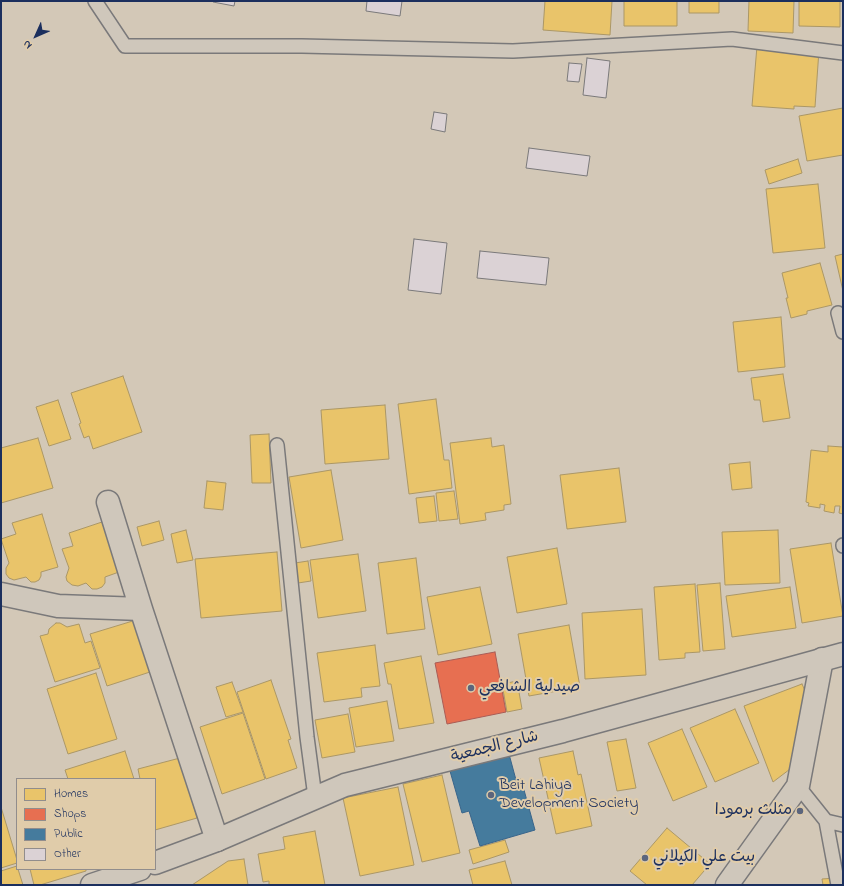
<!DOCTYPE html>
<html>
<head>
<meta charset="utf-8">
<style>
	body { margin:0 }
	#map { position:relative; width:844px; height:886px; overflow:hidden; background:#d3c8b7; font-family:"Indie Flower",sans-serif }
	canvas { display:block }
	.frame { position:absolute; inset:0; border:2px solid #1b2f5e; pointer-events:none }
	.legend { position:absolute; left:16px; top:778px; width:140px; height:92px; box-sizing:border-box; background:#e0ccaa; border:1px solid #918d8c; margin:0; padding:5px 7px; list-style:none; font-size:12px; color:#1b2f5e }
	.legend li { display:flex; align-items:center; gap:8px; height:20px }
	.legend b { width:20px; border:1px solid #918d8c }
	.north { position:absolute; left:16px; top:16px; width:40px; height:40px; -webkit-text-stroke:3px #e0ccaa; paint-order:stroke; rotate:225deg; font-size:11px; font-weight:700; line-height:16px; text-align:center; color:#1b2f5e }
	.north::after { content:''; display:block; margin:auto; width:14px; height:18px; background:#1b2f5e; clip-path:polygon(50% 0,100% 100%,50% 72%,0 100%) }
</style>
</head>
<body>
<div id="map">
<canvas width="844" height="886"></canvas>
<div class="frame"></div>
<ul class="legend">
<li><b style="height:11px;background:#e9c46a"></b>Homes</li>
<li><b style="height:11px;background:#e76f51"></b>Shops</li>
<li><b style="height:11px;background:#457b9d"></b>Public</li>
<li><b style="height:11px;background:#dbd2d5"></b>Other</li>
</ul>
<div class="north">N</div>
</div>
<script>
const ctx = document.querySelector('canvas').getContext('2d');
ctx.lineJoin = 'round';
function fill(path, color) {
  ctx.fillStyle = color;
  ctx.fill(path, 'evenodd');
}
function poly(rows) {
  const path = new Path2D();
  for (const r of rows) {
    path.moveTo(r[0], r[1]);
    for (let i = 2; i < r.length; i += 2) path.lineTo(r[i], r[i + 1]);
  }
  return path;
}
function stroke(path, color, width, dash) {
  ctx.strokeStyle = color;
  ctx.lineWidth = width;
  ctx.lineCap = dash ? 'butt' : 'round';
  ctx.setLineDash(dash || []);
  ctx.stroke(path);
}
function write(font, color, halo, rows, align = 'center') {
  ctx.font = font + ' "Indie Flower","Playpen Sans Arabic",sans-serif';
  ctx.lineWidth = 4;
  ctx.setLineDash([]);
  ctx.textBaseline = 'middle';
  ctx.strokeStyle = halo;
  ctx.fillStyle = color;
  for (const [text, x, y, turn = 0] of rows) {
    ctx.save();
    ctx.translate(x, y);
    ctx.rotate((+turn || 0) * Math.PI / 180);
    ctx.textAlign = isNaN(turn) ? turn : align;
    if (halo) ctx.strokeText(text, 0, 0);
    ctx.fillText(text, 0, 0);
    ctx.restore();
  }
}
const homes = poly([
	[545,1,612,1,610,35,543,30,545,1],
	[624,1,677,1,677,26,624,26,624,1],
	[689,1,719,1,719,13,689,13,689,1],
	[749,1,794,1,793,33,748,31,749,1],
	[799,1,840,1,840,27,799,26,799,1],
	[757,46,819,50,815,107,794,106,794,109,752,106,757,46],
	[843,108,843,155,807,161,799,116,843,108],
	[798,159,802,173,769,184,765,170,798,159],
	[818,184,825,248,773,253,766,189,818,184],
	[843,254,843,291,835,256,843,254],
	[820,263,832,305,807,311,807,314,791,318,786,298,788,298,782,273,820,263],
	[781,317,785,367,738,372,733,322,781,317],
	[783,374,790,418,763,422,760,400,754,400,751,378,783,374],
	[123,376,142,432,93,449,89,436,84,438,79,424,81,423,71,393,123,376],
	[436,399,444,460,449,460,452,488,409,494,398,404,436,399],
	[58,400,71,439,49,446,36,407,58,400],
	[385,405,389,459,325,464,321,410,385,405],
	[269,434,271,483,252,483,250,435,269,434],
	[38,438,53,488,1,503,1,448,38,438],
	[491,438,492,447,504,445,511,504,504,505,504,510,485,513,486,520,460,524,450,443,491,438],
	[828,446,843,447,843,514,839,513,840,506,835,506,834,513,824,511,825,505,820,504,820,508,808,506,809,503,806,502,811,450,828,452,828,446],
	[750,462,752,488,732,490,729,464,750,462],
	[619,468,626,522,567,529,560,475,619,468],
	[331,470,343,540,301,548,289,477,331,470],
	[207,481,226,483,223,510,204,508,207,481],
	[454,491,458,519,439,521,436,493,454,491],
	[434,496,437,521,419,523,416,498,434,496],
	[42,514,58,567,41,572,41,576,39,580,35,582,31,582,26,577,14,580,9,578,6,574,6,568,9,563,1,539,16,534,12,523,42,514],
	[159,521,164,540,142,546,137,527,159,521],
	[102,522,119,572,105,577,105,583,102,587,97,589,92,589,86,583,78,586,72,585,67,581,66,577,69,568,62,549,73,546,69,533,102,522],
	[186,530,193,560,177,563,171,534,186,530],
	[778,530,780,583,725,585,722,532,778,530],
	[831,543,843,616,802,623,790,549,831,543],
	[557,548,567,604,517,613,507,557,557,548],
	[277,552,282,611,201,618,195,559,277,552],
	[358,554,366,611,318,618,310,560,358,554],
	[416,558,425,629,387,634,378,563,416,558],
	[308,561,311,581,298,583,295,563,308,561],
	[720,583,725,649,703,651,697,585,720,583],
	[695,584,700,652,685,653,685,658,659,660,654,587,695,584],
	[480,587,492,644,438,655,427,597,480,587],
	[790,587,796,628,732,637,726,596,790,587],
	[642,609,646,675,585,679,582,613,642,609],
	[136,620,153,671,107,686,90,634,136,620],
	[56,623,60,623,67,627,79,624,85,643,91,641,100,668,55,682,40,636,48,634,49,629,56,623],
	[569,625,580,687,529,696,518,634,569,625],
	[375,645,380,686,361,688,362,697,324,702,317,653,375,645],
	[421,656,434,723,399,729,391,684,388,684,384,663,421,656],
	[96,673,117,739,68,754,47,689,96,673],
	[271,680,291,739,288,740,297,768,266,779,237,692,271,680],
	[517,681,522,709,507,712,502,684,517,681],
	[232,682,243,712,226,717,216,687,232,682],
	[802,684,811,704,798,763,773,782,744,706,802,684],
	[387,701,394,741,356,747,349,708,387,701],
	[735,709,759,763,715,782,690,728,735,709],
	[243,713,265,779,222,794,200,727,243,713],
	[348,714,355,752,322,758,315,720,348,714],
	[682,729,707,787,673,801,648,743,682,729],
	[626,739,636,788,617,791,607,742,626,739],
	[125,751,134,779,68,779,65,770,125,751],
	[573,751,578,775,581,774,592,826,556,834,539,758,573,751],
	[180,758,197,818,155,830,155,779,140,779,138,769,180,758],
	[442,775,460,853,422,862,403,784,442,775],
	[398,787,414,865,360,876,343,798,398,787],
	[1,807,17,860,17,863,1,868,1,807],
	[667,828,710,864,692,885,647,885,630,871,667,828],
	[315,831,325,885,269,885,269,881,263,882,258,854,285,849,283,837,315,831],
	[505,840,509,852,473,864,469,850,505,840],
	[244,859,248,885,192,885,228,861,244,859],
	[505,861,512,885,473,885,469,870,505,861],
	[17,866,23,885,1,885,1,871,17,866],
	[30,869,86,869,86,871,40,885,34,885,30,869],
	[835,878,836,885,823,885,822,879,835,878]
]);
fill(homes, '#e9c46a');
stroke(homes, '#ab9766', 1);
const shops = poly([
	[495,652,506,712,447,724,435,663,495,652]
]);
fill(shops, '#e76f51');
stroke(shops, '#aa5c55', 1);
const public = poly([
	[509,754,516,780,521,779,535,830,480,846,469,811,462,813,450,771,509,754]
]);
fill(public, '#457b9d');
stroke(public, '#38648a', 1);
const building = poly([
	[213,1,235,1,234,6,213,2,213,1],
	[367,1,402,1,400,16,366,11,367,1],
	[587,58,610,61,606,98,583,95,587,58],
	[569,63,582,64,579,82,567,81,569,63],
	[434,112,447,114,445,132,431,129,434,112],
	[529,148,590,156,587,176,526,168,529,148],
	[414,239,447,243,441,294,408,290,414,239],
	[480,251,549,258,546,285,477,278,480,251]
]);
fill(building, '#dbd2d5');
stroke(building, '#7a797a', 1);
const lane = poly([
	[95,1,125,46,302,46,513,51,732,39,843,53],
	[838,313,843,332],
	[277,445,307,737,315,797],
	[843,545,843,546],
	[798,786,826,821,838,885],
	[826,821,843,825]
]);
const street = poly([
	[108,502,141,609,217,840],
	[1,594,58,606,141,609],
	[727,885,798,786,822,659]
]);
const secondary = poly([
	[155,863,217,840,345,785,563,731,843,654],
	[92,885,140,869]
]);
stroke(lane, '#7a797a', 16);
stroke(street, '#7a797a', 25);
stroke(secondary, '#7a797a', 25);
stroke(lane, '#cfc7bb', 13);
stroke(street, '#cfc7bb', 22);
stroke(secondary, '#cfc7bb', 22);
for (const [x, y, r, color] of [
	[471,688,4,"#5b657d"],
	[491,795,4,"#5b657d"],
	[800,811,4,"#5b657d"],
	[645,858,4,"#5b657d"]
]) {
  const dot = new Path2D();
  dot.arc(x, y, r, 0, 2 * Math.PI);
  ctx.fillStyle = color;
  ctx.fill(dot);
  stroke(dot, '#e0ccaa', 1.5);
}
write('16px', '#1b2f5e', '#e0ccaa', [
	["صيدلية الشافعي",479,688],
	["Beit Lahiya",499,786],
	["Development Society",499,804],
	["مثلث برمودا",792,811,"right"],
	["بيت علي الكيلاني",653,858]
], 'left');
write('16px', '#1b2f5e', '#e0ccaa', [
	["شارع الجمعية",495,748,-14]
]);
</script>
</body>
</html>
